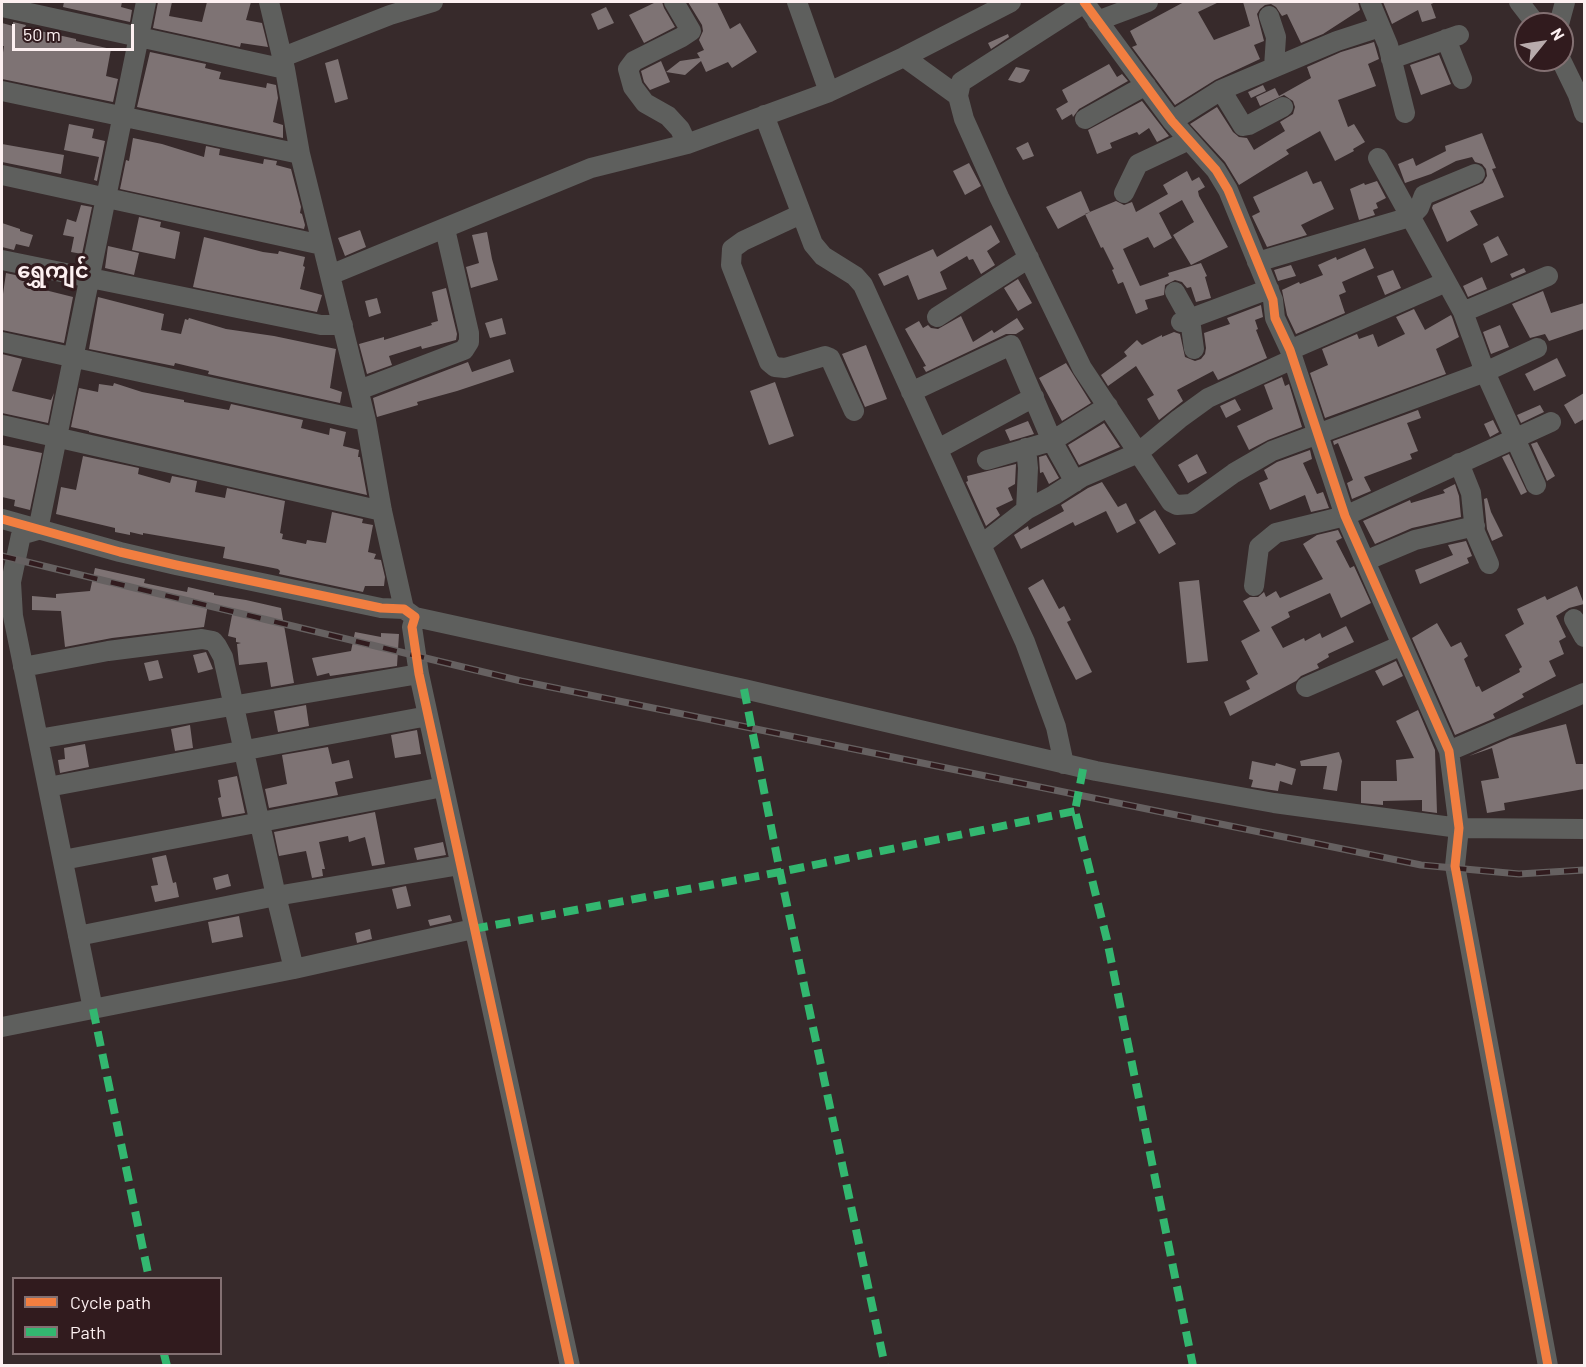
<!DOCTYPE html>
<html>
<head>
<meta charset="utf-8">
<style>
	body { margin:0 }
	#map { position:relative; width:1586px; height:1367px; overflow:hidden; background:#372a2b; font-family:Barlow,sans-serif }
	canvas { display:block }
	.frame { position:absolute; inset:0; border:3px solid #fdf0f1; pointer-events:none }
	.legend { position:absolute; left:12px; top:1277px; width:210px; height:78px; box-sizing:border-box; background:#311b1e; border:2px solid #837072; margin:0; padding:8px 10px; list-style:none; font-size:18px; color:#fdf0f1 }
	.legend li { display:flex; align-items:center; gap:12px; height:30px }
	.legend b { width:30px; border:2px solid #837072 }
	.north { position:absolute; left:1514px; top:12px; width:60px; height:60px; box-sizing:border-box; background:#311b1e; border:2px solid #837072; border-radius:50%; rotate:60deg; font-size:16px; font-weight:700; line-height:24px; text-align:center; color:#fdf0f1 }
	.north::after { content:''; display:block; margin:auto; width:21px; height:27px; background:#b8abac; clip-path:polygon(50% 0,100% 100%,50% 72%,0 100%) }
	.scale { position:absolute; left:12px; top:24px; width:122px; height:27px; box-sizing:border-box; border:3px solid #fdf0f1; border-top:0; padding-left:8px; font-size:18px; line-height:21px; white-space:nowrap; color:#fdf0f1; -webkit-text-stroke:4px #311b1e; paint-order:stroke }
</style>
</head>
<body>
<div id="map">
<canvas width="1586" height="1367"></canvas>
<div class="frame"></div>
<ul class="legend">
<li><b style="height:8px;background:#f27e40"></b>Cycle path</li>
<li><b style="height:8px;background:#33b770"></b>Path</li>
</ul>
<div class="north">N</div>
<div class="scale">50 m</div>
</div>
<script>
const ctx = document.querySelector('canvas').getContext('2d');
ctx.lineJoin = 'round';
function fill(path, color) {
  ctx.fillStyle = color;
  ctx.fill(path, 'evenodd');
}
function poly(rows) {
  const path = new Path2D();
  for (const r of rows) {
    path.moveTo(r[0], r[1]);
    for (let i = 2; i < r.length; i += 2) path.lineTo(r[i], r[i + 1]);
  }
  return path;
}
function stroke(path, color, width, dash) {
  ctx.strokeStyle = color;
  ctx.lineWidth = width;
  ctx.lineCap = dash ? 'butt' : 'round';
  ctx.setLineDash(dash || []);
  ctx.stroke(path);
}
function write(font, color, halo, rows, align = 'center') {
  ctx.font = font + ' Barlow,"Noto Sans Myanmar",sans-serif';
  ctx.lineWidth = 6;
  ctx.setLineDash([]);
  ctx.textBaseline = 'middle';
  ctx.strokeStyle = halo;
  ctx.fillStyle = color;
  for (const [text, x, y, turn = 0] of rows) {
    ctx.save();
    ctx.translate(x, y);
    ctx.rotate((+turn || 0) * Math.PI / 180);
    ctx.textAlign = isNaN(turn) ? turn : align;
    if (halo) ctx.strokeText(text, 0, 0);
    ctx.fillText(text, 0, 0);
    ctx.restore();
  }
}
fill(poly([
	[64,2,122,2,121,7,132,10,130,22,63,7],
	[158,2,172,2,169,16,202,22,207,2,251,2,246,20,262,23,268,47,241,43,240,47,153,28],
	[656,2,662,2,664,8,675,27,644,43,629,15],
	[688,2,717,2,730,29,740,23,757,52,732,68,728,62,706,72,701,61,685,75,666,72,680,61,700,58,697,53,704,50,699,40,703,31,702,25],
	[1184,2,1219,2,1198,12,1214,40,1250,26,1243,2,1358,2,1360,10,1323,34,1301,43,1287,14,1282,16,1276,7,1271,4,1265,5,1260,9,1257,14,1264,41,1254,45,1260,59,1215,80,1175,105,1132,47,1137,45,1130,31],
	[1383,2,1436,2,1431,4,1436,18,1422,22,1418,10,1392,24],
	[606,7,614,23,598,30,591,14],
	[13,22,26,25,25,27,40,31,76,39,76,41,111,49,106,76,118,79,113,102,2,79,2,59,4,46,2,46,2,23,13,26],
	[1008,34,1009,37,991,49,988,43],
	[1374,42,1379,59,1368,64,1376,86,1338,100,1348,127,1354,124,1365,142,1353,149,1354,151,1335,161,1320,131,1286,150,1289,154,1239,185,1225,162,1190,124,1217,107,1233,132,1239,137,1247,138,1254,150,1285,131,1280,122,1293,114,1295,107,1293,101,1284,95,1260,106,1256,97,1275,88,1279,96,1311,78,1307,67,1341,52],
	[150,52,206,64,205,68,221,72,219,79,266,88,267,83,276,85,278,98,273,122,283,125,283,138,137,107],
	[1439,55,1451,84,1421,95,1410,65],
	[338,59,348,99,335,103,325,63],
	[661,61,670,82,650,90,644,82,641,71],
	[1109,64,1117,77,1122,74,1128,81,1079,109,1073,117,1072,114,1062,120,1056,109,1068,102,1062,90],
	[1016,67,1030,70,1024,81,1020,83,1008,80],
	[1263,85,1266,91,1251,98,1248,92],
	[1142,101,1169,136,1157,142,1149,128,1139,135,1137,132,1110,143,1112,148,1097,154,1088,130],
	[69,124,94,129,92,138,105,141,97,181,94,180,99,157,64,150],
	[1482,133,1496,168,1492,169,1504,197,1470,211,1478,225,1447,242,1432,208,1433,205,1483,183,1487,176,1486,169,1482,164,1475,162,1472,157,1456,161,1431,174,1405,183,1398,164,1413,158,1416,166,1446,151,1445,146],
	[133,138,162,144,204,157,206,146,220,149,219,155,263,164,264,159,277,161,276,165,291,169,301,207,300,213,302,214,305,225,304,229,120,189,126,160,129,161],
	[1028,142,1034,156,1023,160,1016,148],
	[2,144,64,155,61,174,2,162],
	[969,163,981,186,965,195,953,171],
	[1187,171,1192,181,1199,177,1205,187,1198,191,1199,196,1228,247,1191,265,1173,235,1194,222,1182,200,1159,213,1172,238,1154,248,1148,237,1123,249,1140,286,1169,276,1168,273,1201,263,1207,276,1205,277,1211,298,1196,302,1191,287,1187,288,1182,282,1175,280,1165,285,1164,295,1145,300,1148,309,1136,314,1123,282,1118,284,1112,270,1114,269,1103,247,1101,248,1085,214,1116,201,1124,205,1132,202,1136,212,1168,194,1163,185],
	[1307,171,1313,184,1321,181,1334,209,1301,225,1307,235,1267,247,1252,216,1260,212,1253,197],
	[1377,181,1386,198,1376,203,1378,208,1373,210,1375,215,1359,220,1350,189,1364,183,1365,185],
	[1081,191,1090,212,1058,229,1046,207],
	[81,205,92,207,82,254,71,252,74,237,63,235,67,219,76,222],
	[139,217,161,222,160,227,180,232,175,259,132,250],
	[2,223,20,229,20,231,33,235,29,247,16,244,14,250,2,247],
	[991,225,1000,242,987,251,995,265,981,274,973,259,969,260,967,256,940,272,947,289,918,300,908,275,884,286,878,274,933,249,937,257],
	[360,230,366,247,345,256,338,238],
	[487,232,492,259,498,280,471,288,466,267,479,263,472,235],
	[1498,236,1508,255,1491,263,1483,244],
	[204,237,263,252,278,254,279,251,305,257,303,266,305,267,300,289,322,295,317,312,193,287],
	[108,246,139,253,134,275,105,268],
	[1365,248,1374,268,1342,282,1346,292,1339,295,1345,313,1296,334,1287,315,1282,290,1299,282,1300,284,1323,275,1318,265,1336,257,1337,260],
	[1291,265,1296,276,1278,281,1274,270],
	[1524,268,1526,272,1512,278,1510,274],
	[1393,270,1401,288,1385,295,1377,276],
	[6,273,34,279,33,287,73,297,64,343,2,330,2,301],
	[1482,277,1487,289,1468,297,1463,286],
	[1018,279,1032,303,1018,311,1004,288],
	[446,288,457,334,456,340,422,349,421,346,389,356,392,365,367,374,359,344,384,337,384,340,432,325,431,323,438,321,432,292],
	[1543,291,1551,313,1584,303,1584,329,1549,341,1545,334,1530,338,1512,304],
	[98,297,164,314,161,330,181,334,185,319,188,320,189,318,226,329,274,336,336,349,330,388,342,392,340,403,208,374,209,371,175,363,174,366,89,349],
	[377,298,381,313,369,317,365,301],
	[1261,305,1263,317,1255,320,1258,329,1256,330,1267,358,1218,380,1213,371,1177,390,1183,401,1159,420,1147,399,1154,395,1136,366,1108,386,1101,375,1127,356,1124,352,1137,340,1142,345,1162,335,1162,337,1174,332,1180,334,1185,357,1195,361,1201,359,1205,354,1206,348,1204,333,1230,324,1227,318],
	[1414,309,1425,330,1451,315,1452,317,1459,337,1436,349,1446,374,1325,418,1310,373,1328,365,1322,349,1357,334,1359,339,1373,334,1378,347,1405,334,1396,317],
	[961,316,973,342,992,330,994,333,1017,318,1024,329,1016,334,1006,334,926,372,923,367,926,366,905,329,919,321,923,328,928,325,931,328,938,329],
	[502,318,506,334,490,338,485,323],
	[1500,325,1509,347,1491,354,1483,332],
	[866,345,887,399,865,407,842,354],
	[2,354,22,359,12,391,51,400,54,393,48,423,2,413],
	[1557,358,1566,376,1534,391,1525,374],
	[510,359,514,372,457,391,417,402,418,405,377,417,373,398,468,362,472,372],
	[1066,363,1091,403,1062,421,1039,378],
	[1282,377,1285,386,1289,384,1302,427,1268,440,1249,450,1237,426,1273,409,1264,385],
	[775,382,794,436,769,445,750,391],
	[114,383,142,392,184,400,184,402,229,410,231,404,303,420,301,428,329,435,330,428,346,432,343,446,359,450,358,457,360,457,367,495,89,432,89,431,71,427,79,388,98,392,99,384,113,386],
	[1584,393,1584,419,1575,424,1564,405],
	[1235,399,1241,410,1226,418,1220,406],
	[1540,405,1544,412,1521,423,1517,415],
	[1418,410,1421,418,1407,423,1418,451,1410,454,1412,459,1364,477,1371,491,1352,499,1347,483,1353,480,1338,443,1334,445,1333,441],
	[1493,420,1499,432,1490,437,1484,424],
	[1028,421,1034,434,1010,441,1005,430],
	[1104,423,1120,447,1079,465,1068,445],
	[1537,442,1555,476,1547,481,1531,444],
	[3,445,42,453,30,510,14,506,15,500,2,497],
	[1310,450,1312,459,1303,463,1317,494,1323,492,1329,508,1311,512,1305,495,1270,510,1259,483,1268,479,1264,470,1277,462],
	[1197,454,1207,473,1188,483,1178,465],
	[1509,454,1527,492,1521,495,1502,457],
	[1046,455,1059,478,1049,484,1043,472,1040,473,1039,457],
	[83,456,139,468,138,474,170,483,172,476,197,481,195,492,225,498,227,488,285,501,280,533,283,534,282,539,306,544,307,540,326,543,332,512,363,519,362,523,373,525,368,552,376,554,374,559,381,560,385,577,384,586,365,586,363,592,279,574,280,571,278,569,223,558,225,547,143,533,143,535,130,532,130,535,115,532,115,528,56,514,61,487,76,490],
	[1016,464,1015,484,1008,488,1013,500,996,508,1000,515,986,526,966,482,968,481,967,476],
	[1102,482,1118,507,1126,503,1136,523,1117,533,1106,511,1075,526,1073,522,1021,549,1014,535,1028,526,1029,530,1064,511,1061,505,1088,488],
	[1455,484,1459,496,1461,517,1412,528,1375,544,1363,521,1410,500,1411,503,1445,493,1443,490],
	[1487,498,1491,512,1503,536,1492,541,1487,529,1484,499],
	[1155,510,1176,544,1159,554,1139,520],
	[1338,530,1342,538,1336,541,1350,568,1354,566,1371,603,1341,618,1330,593,1288,612,1290,617,1271,627,1283,648,1304,638,1305,641,1320,633,1322,638,1346,626,1354,642,1328,654,1329,657,1317,664,1319,668,1301,676,1296,681,1230,716,1224,702,1250,689,1246,681,1258,674,1241,641,1260,631,1243,601,1250,597,1258,597,1264,592,1266,597,1276,591,1280,598,1323,579,1303,544,1317,535],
	[1466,541,1472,556,1467,558,1469,563,1420,584,1415,570,1453,555,1448,545],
	[95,568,145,579,144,583,172,589,187,592,188,587,214,593,214,595,246,600,281,608,294,683,271,687,267,662,239,665,237,644,241,643,236,642,236,638,228,636,233,610,208,604,204,627,112,638,65,647,61,611,32,610,32,596,56,598,56,594,90,591],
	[1043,579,1059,609,1064,606,1071,620,1067,622,1092,672,1076,680,1028,588],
	[1199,580,1208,661,1187,663,1179,582],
	[1577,586,1584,604,1569,608,1556,616,1566,637,1559,641,1564,654,1549,661,1556,676,1522,694,1524,697,1493,714,1495,718,1455,735,1412,638,1437,623,1451,647,1461,642,1468,656,1464,659,1476,687,1479,686,1482,692,1520,672,1519,669,1522,667,1505,635,1524,624,1517,609,1545,596,1547,600],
	[355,632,381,637,381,633,399,634,397,666,330,676,329,673,317,676,312,658,351,651],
	[206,652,213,669,198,673,193,655],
	[158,660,163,678,149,681,144,663],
	[1396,661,1403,676,1383,686,1375,671],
	[306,705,309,726,278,732,274,711],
	[1418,710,1435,750,1437,813,1422,811,1422,800,1383,801,1383,805,1361,803,1361,781,1397,781,1396,760,1414,758,1396,721],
	[1566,724,1576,764,1584,764,1584,789,1504,803,1505,810,1487,813,1481,781,1499,778,1492,748,1469,756,1510,738],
	[190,725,193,748,175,751,171,729],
	[417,730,421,754,395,758,391,735],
	[85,744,89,767,60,773,58,760,65,759,64,748],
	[328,747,332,764,349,760,353,778,335,782,338,795,269,808,265,789,287,784,282,755],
	[1339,752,1342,761,1337,791,1323,789,1327,766,1301,766,1300,761],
	[1252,761,1275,766,1276,763,1296,769,1292,785,1280,781,1278,791,1251,787,1253,780,1249,779],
	[237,776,245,813,222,817,218,798,221,797,218,780],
	[375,812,385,864,372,866,365,837,349,842,348,836,319,842,325,869,322,869,323,876,312,878,306,851,279,856,274,832],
	[443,842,446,855,417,860,414,848],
	[166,855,173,883,176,882,179,897,155,902,151,886,158,885,152,858],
	[228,874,231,886,216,890,213,878],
	[406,886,411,906,397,909,392,889],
	[450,915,452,921,430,926,428,920],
	[239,916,243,937,212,943,208,922],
	[370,929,372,939,357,943,355,933]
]), '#7e7374');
stroke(poly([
	[269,2,285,69,300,154,366,421,382,511,404,609],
	[674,2,691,31,682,37,634,61,628,69,633,87,645,103,668,116,680,129,687,144],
	[797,2,829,92],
	[1084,2,1172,121,1216,170,1228,190,1273,300,1275,318,1290,350,1345,516,1449,751,1459,828,1455,866,1548,1366],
	[1370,2,1388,45,1405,113],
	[1519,2,1536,24],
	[1084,3,961,82,958,96,964,119,999,197,1082,368,1171,502,1177,505,1191,504,1234,473,1272,451,1485,372,1537,348],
	[2,7,285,69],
	[1269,16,1276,37,1274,67],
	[1097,21,1148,2],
	[1559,24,1565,2],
	[1446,39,1462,79],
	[283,57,390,15,433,2],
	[904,57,958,96],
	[1391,59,1459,35],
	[1561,60,1578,95,1584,113],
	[1221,90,1243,126,1249,125,1283,107],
	[2,91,300,154],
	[764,115,813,244,823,256,855,276,863,285,1025,642,1056,727,1064,764],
	[1085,119,1146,85],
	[1172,121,1221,90,1337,41,1380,27],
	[1378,158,1463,312,1485,372,1536,485],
	[2,175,322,245],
	[1124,193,1138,164,1189,140],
	[801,214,743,241,732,249,731,265,769,362,775,367,785,368,825,356,830,358,854,411],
	[2,260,321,325,343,325],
	[1257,262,1410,217,1419,208,1424,195,1475,174],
	[330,275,591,168,687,144,829,92,904,57,1011,2],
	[1175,292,1190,319,1194,349],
	[1463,312,1548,276],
	[937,317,1029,258],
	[1181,322,1269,289],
	[2,342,366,421],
	[1290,350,1446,282],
	[359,390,464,350,469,342,469,333,445,229],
	[911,392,1011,345,1052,441,1075,482],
	[2,425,382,511],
	[1026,448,1028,468,1026,510],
	[938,449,1034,397],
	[987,460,1052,441,1108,406],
	[1459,463,1471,493,1475,532,1489,564],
	[2,519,120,552,176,565,381,608,404,609,415,617,412,627,419,674,570,1366],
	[981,545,1026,510,1054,495,1082,477,1138,453,1179,419,1208,398,1293,359],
	[1365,561,1415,540,1475,526],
	[1254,586,1259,547,1276,533,1345,516,1551,422],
	[415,617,744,689,1096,771,1274,803,1459,828,1584,829],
	[1574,619,1584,637],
	[23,667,108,651,202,639,213,641,217,646,223,657,276,896,294,969],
	[1306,687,1402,645],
	[38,739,419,674],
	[1449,751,1584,693],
	[48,787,428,716],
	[63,860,443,787],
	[78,936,276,896,460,865],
	[93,1009,13,616,11,582,21,535,38,530,146,2],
	[2,1027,294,969,473,929]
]), '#5e5f5d', 20);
const rail = poly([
	[2,556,521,681,1421,865,1519,874,1584,870]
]);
stroke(rail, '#666161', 7);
stroke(rail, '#311b1e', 4.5, [14]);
stroke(poly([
	[744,689,780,872,885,1366],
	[1083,769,1075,811,1107,940,1193,1366],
	[473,929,780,872,1075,811],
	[93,1009,149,1278],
	[164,1354,167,1366]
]), '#33b770', 8, [15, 8]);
stroke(poly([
	[1084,2,1172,121,1216,170,1228,190,1273,300,1275,318,1290,350,1345,516,1449,751,1459,828,1455,866,1548,1366],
	[2,519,120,552,176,565,381,608,404,609,415,617,412,627,419,674,570,1366]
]), '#f27e40', 9);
write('bold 21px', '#fdf0f1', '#311b1e', [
	["ရွှေကျင်",53,271]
]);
</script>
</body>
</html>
